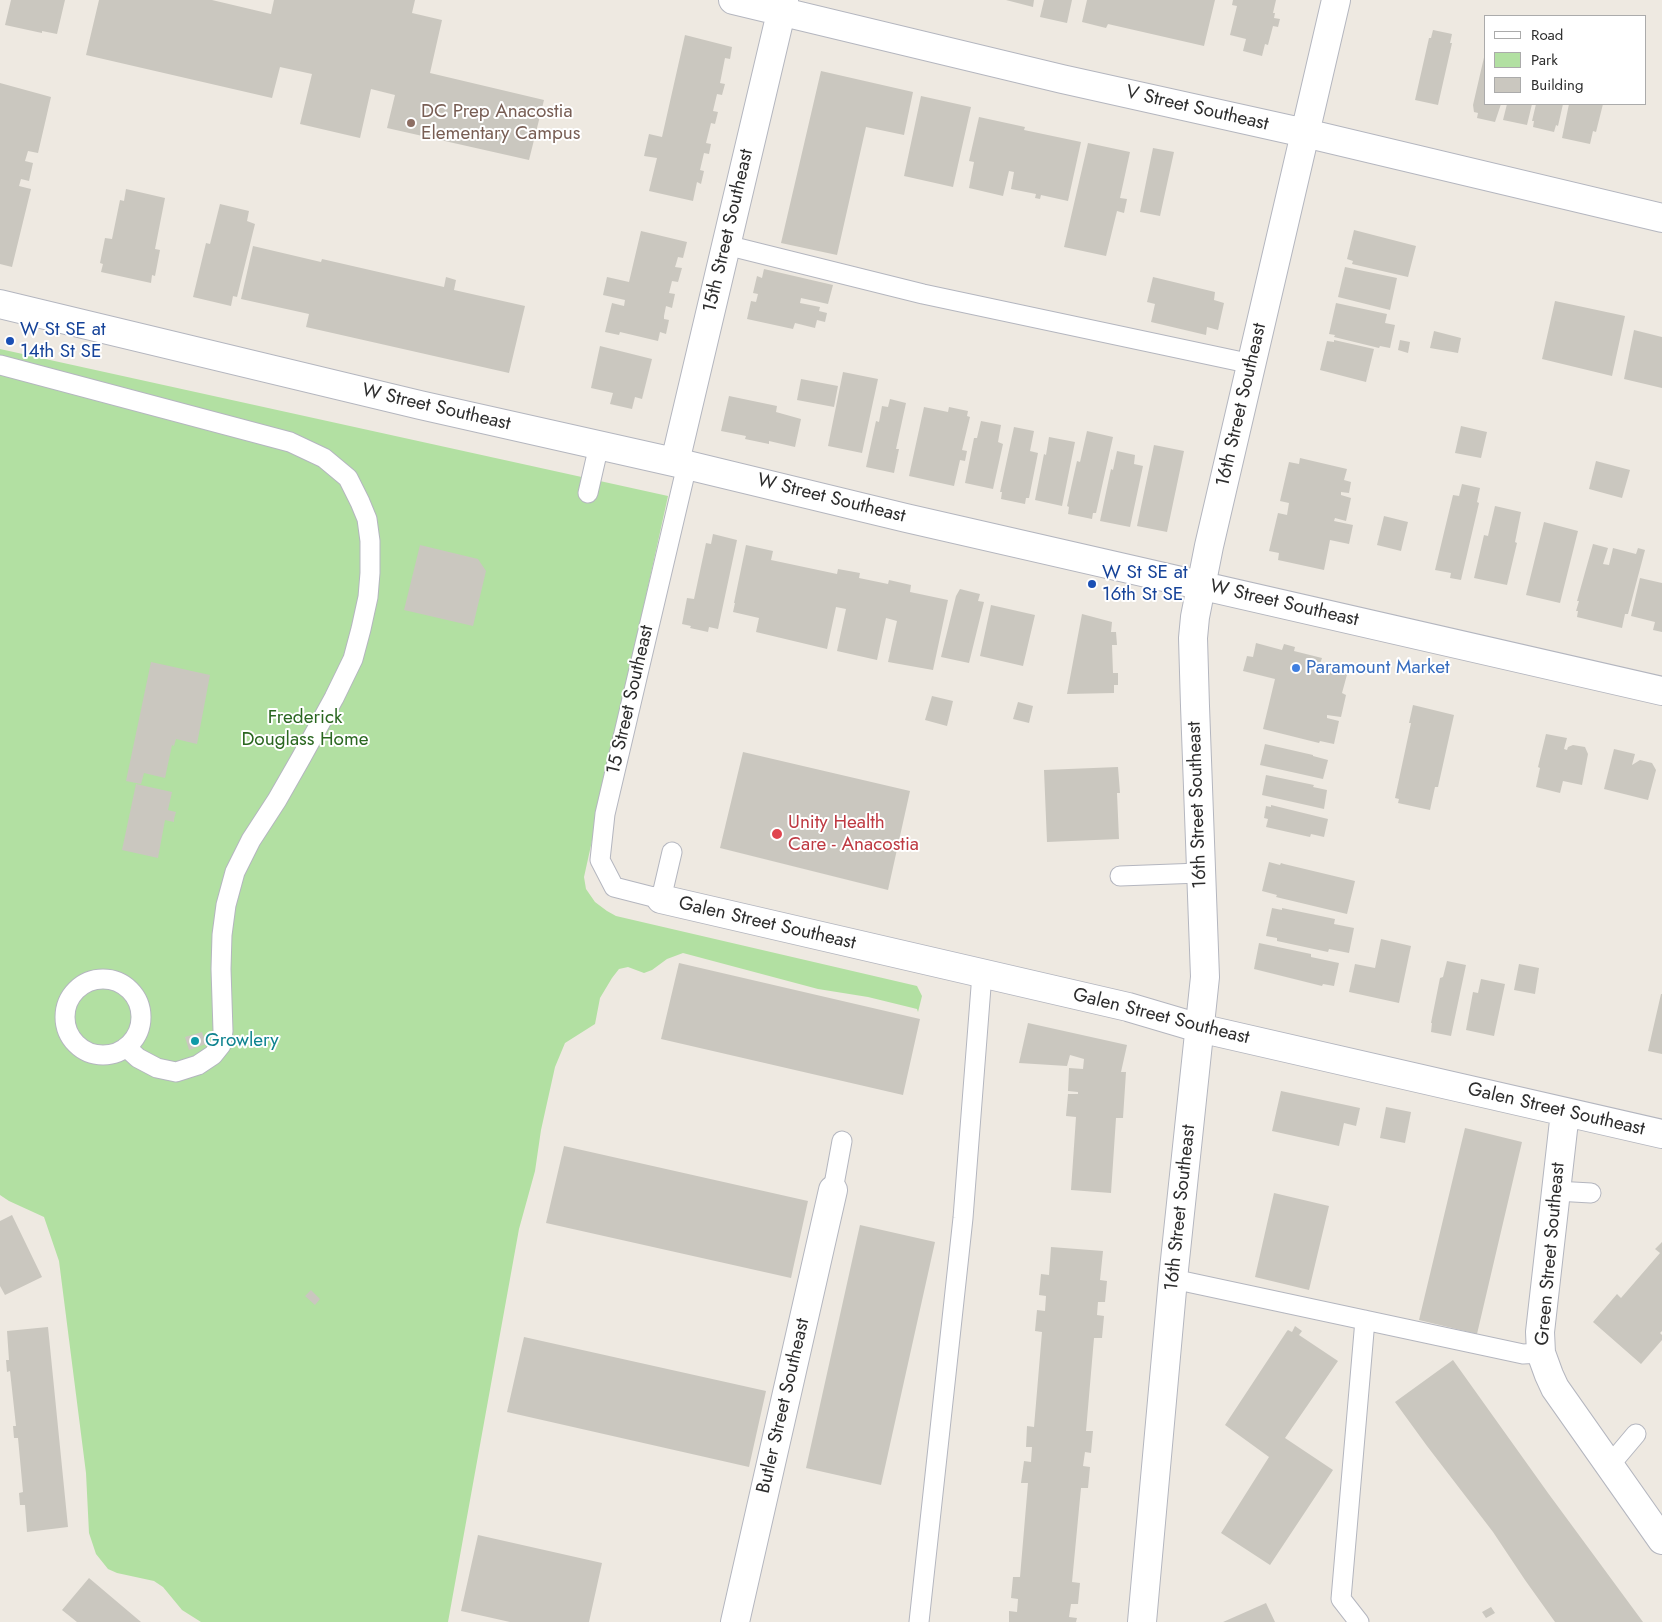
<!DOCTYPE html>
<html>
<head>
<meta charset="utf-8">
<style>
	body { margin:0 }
	#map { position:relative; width:1662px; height:1622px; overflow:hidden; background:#eee9e1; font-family:Jost,sans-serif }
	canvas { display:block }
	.legend { position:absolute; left:1484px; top:15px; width:162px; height:90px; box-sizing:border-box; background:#fff; border:1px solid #ababab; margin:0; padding:6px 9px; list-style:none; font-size:15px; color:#2d2d2d }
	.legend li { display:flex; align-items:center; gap:10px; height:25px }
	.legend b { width:25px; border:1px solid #ababab }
</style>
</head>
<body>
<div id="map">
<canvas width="1662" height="1622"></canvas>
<ul class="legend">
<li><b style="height:6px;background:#fff"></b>Road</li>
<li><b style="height:14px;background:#b2e0a2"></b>Park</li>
<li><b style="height:14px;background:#cac7bf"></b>Building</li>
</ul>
</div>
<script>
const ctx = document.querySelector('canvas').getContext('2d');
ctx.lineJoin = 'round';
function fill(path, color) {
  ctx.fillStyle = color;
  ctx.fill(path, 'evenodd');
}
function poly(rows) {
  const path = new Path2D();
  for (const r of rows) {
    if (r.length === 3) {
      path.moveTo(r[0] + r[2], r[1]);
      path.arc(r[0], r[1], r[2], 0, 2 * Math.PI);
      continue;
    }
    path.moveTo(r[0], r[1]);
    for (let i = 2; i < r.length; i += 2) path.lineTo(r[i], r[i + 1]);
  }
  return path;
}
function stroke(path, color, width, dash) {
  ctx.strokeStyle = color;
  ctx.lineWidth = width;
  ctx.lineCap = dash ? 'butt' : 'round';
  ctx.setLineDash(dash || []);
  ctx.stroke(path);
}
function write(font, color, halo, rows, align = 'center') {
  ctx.font = font + ' Jost,sans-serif';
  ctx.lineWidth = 4;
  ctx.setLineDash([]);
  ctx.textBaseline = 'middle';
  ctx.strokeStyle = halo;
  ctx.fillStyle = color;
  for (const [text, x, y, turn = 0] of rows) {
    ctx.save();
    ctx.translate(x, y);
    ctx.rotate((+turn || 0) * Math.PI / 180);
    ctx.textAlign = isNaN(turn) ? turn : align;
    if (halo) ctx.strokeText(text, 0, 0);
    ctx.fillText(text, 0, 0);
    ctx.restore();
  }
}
fill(poly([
	[0,349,668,496,584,877,586,889,595,902,607,911,616,916,917,986,922,996,918,1012,917,1009,868,997,818,989,683,953,667,959,652,970,644,973,628,967,619,969,612,978,600,998,595,1024,565,1043,555,1067,541,1130,535,1171,519,1229,448,1622,201,1622,182,1610,163,1587,154,1581,117,1573,108,1569,96,1554,89,1533,86,1473,59,1261,44,1217,9,1201,0,1195]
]), '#b2e0a2');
fill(poly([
	[11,0,65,0,57,34,42,31,42,33,5,25],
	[99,0,212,0,271,14,274,0,415,0,412,13,442,20,430,73,544,100,529,160,387,128,395,95,371,89,360,138,300,124,312,74,280,67,272,98,86,55],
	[1006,0,1034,0,1033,7],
	[1044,0,1072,0,1067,23,1040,17],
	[1087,0,1215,0,1204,46,1108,24,1106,28,1082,22],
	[1233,0,1276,0,1273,13,1275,13,1274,18,1280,19,1278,27,1273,26,1268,45,1265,44,1262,56,1243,51,1246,39,1230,35,1237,6,1232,5],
	[1433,30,1452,34,1450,43,1452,43,1438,105,1415,100,1429,38,1431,38],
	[685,35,732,47,730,59,725,58,720,83,725,84,722,95,717,94,713,111,718,112,715,124,711,123,706,143,711,144,709,154,704,153,700,170,704,171,701,184,697,182,693,201,649,191,657,158,644,156,649,134,662,137],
	[1485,53,1486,104,1501,104,1495,122,1477,118,1478,113,1474,112,1473,105],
	[821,71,913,92,904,135,866,127,837,255,781,243],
	[0,83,51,97,38,153,28,151,25,161,33,163,29,181,21,179,19,186,31,189,12,267,0,264],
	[921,96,971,107,953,187,904,176],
	[1507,104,1532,104,1527,125,1503,120],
	[1536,104,1563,104,1558,126,1556,125,1554,132,1533,127,1534,121,1532,121],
	[1569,104,1603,104,1596,132,1593,131,1590,144,1562,138],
	[979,117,1025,127,1024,130,1081,142,1068,201,1041,195,1040,199,1035,198,1036,194,1011,189,1014,172,1009,171,1003,196,969,188,974,162,969,161],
	[1088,143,1130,152,1120,198,1127,199,1124,213,1117,211,1106,256,1064,247],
	[1153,148,1174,152,1160,216,1140,212],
	[126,189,165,198,155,249,160,250,155,276,152,275,151,283,101,272,103,264,100,263,105,238,112,239,120,200,124,201],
	[220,204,249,211,247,221,255,224,237,297,233,296,231,306,193,297,206,243,210,244],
	[1354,230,1416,246,1408,277,1352,264,1353,261,1347,259],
	[641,231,687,242,683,258,678,257,676,264,675,267,682,268,678,282,672,281,669,293,675,294,672,308,666,306,664,316,664,319,669,320,666,334,660,332,658,341,620,332,619,335,605,332,612,303,624,306,625,300,603,295,607,277,629,282],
	[253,246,321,262,322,259,444,287,446,277,456,280,454,290,525,306,509,373,306,327,309,314,241,299],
	[1345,267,1397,278,1390,310,1338,297],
	[764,269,833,285,828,304,801,298,800,303,820,307,819,311,827,313,825,322,817,320,815,328,795,323,793,329,747,319,751,301,756,302,758,294,753,293,757,276,762,278],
	[1153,277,1215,292,1214,300,1224,303,1218,330,1207,327,1206,335,1151,322,1155,304,1147,302],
	[1555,301,1625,316,1612,376,1542,359],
	[1336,303,1387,314,1385,323,1395,325,1390,348,1380,346,1379,348,1334,337,1335,335,1329,334],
	[1634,330,1662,337,1662,388,1624,379],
	[1434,331,1461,338,1458,353,1430,348],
	[1334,340,1374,349,1366,382,1320,370,1327,341,1334,342],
	[1400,340,1410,342,1408,353,1398,350],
	[600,346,652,359,642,399,635,397,632,409,610,404,613,393,591,388],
	[843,372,878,379,862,453,828,446],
	[801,379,838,386,834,407,797,400],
	[729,396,777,406,776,412,801,419,795,447,769,441,769,444,745,439,746,436,721,431],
	[890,399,906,403,896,449,899,449,894,473,866,467,876,421,879,422,882,406,888,407],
	[924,407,948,412,949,407,968,411,967,416,970,417,962,450,967,451,965,461,960,460,954,486,909,476],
	[981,421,1001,425,998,442,1003,444,993,489,965,483,974,438,977,438],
	[1461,426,1487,432,1481,458,1455,453],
	[1014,427,1034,431,1030,451,1038,453,1029,498,1026,498,1025,504,1001,499,1002,492,1000,492],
	[1087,431,1113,437,1096,513,1093,513,1092,519,1068,514,1069,507,1067,506,1077,461,1080,462],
	[1049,437,1075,442,1062,506,1035,500,1044,454,1046,455],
	[1154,445,1184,451,1167,532,1137,526],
	[1117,451,1135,455,1134,464,1143,466,1130,527,1100,521,1111,469,1113,470],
	[1300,458,1347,469,1344,480,1351,482,1349,493,1341,492,1341,495,1351,498,1346,521,1335,518,1334,521,1353,525,1349,544,1330,540,1324,570,1278,560,1279,553,1269,551,1278,513,1287,515,1289,503,1280,501,1289,462,1299,464],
	[1596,461,1630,470,1622,498,1589,489],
	[1462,484,1480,488,1477,502,1479,503,1461,580,1450,578,1451,573,1435,570,1453,495,1459,496],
	[1495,506,1521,512,1515,542,1517,543,1507,585,1474,578,1484,535,1488,536],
	[1384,516,1408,522,1401,551,1377,545],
	[1544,522,1578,531,1560,603,1526,595],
	[713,534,737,540,718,629,709,627,708,632,690,628,691,626,682,624,687,598,694,599,706,543,711,544],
	[1593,544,1608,548,1603,564,1609,565,1613,548,1636,554,1638,548,1645,550,1628,614,1625,614,1622,628,1577,617,1578,611,1576,611,1579,601,1577,601],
	[420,545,478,559,486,571,473,626,404,610],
	[746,545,773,551,771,560,837,574,838,569,860,573,859,578,888,584,889,580,911,585,910,592,948,600,933,670,888,662,897,621,886,618,877,660,837,651,846,609,836,607,827,649,756,632,759,618,733,612,735,603,734,603],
	[1640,578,1662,583,1662,632,1653,630,1655,622,1631,616],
	[960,589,980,594,978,601,984,602,969,663,941,657,956,596],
	[991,605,1035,615,1023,666,980,656],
	[1082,614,1112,622,1111,632,1116,632,1117,645,1112,645,1113,673,1118,673,1118,685,1114,685,1114,693,1067,694],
	[1256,643,1282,650,1284,644,1295,647,1294,651,1322,658,1320,664,1348,671,1342,693,1346,695,1341,717,1327,715,1327,718,1339,721,1334,744,1320,741,1319,743,1263,729,1275,679,1243,671,1247,656,1253,657],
	[151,662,210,675,197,744,176,739,174,746,172,745,165,778,144,773,141,784,126,781],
	[932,696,953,701,947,726,925,720],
	[1018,702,1033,706,1029,723,1013,719],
	[1413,705,1454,715,1438,787,1435,787,1430,810,1398,803,1399,799,1395,798,1411,723,1409,723],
	[1546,734,1567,738,1564,749,1567,750,1568,747,1573,745,1585,747,1588,754,1582,785,1563,781,1560,793,1536,787,1540,768,1538,767],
	[1265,744,1313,755,1313,756,1328,760,1323,779,1260,765],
	[1614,749,1635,754,1632,765,1640,760,1652,763,1656,770,1648,800,1604,789],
	[743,752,910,791,888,890,720,848],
	[1118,767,1120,793,1117,793,1119,839,1047,842,1044,770],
	[1266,775,1314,785,1313,787,1327,790,1324,809,1262,795],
	[136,784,172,792,168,810,176,812,174,819,174,822,165,820,158,858,122,850],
	[1271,805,1328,819,1324,837,1311,834,1310,837,1266,827,1268,819,1264,818,1266,806,1271,807],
	[1269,862,1280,865,1281,863,1284,864,1355,881,1347,914,1276,897,1277,895,1262,891],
	[1272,908,1282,910,1282,908,1335,919,1334,924,1354,928,1349,953,1329,949,1328,952,1277,941,1277,938,1266,936],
	[1381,939,1411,946,1399,1003,1349,992,1355,964,1375,968],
	[1259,943,1311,954,1311,957,1339,963,1334,986,1323,984,1322,986,1254,969],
	[1447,961,1466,965,1451,1036,1431,1032,1432,1023,1431,1023,1440,978,1443,977],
	[679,963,920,1019,903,1095,661,1039],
	[1519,964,1539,968,1535,994,1514,990],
	[1481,979,1505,984,1494,1036,1466,1030,1473,992,1478,993],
	[1661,994,1662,994,1662,1054,1648,1051],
	[1028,1023,1127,1045,1121,1072,1126,1072,1123,1118,1116,1118,1111,1193,1071,1190,1076,1117,1066,1116,1068,1094,1078,1094,1078,1092,1068,1091,1069,1068,1083,1069,1084,1059,1070,1055,1067,1066,1019,1063],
	[202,1032,206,1044,189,1050,185,1037],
	[1281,1091,1360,1108,1356,1126,1344,1123,1339,1146,1272,1131],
	[1386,1107,1411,1112,1405,1143,1380,1138],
	[1465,1128,1522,1142,1477,1334,1419,1320],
	[564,1146,808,1201,791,1278,546,1223],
	[1274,1193,1329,1206,1309,1290,1255,1277],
	[12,1215,42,1277,5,1295,0,1286,0,1221],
	[860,1225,935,1242,881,1485,806,1468],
	[1662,1242,1662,1331,1660,1333,1662,1335,1662,1340,1641,1364,1593,1322,1617,1294,1621,1298,1660,1253,1655,1249],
	[1051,1247,1103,1251,1100,1280,1107,1281,1105,1302,1098,1302,1097,1315,1104,1316,1102,1338,1094,1338,1086,1431,1093,1431,1091,1453,1085,1452,1083,1466,1090,1467,1088,1488,1081,1488,1072,1582,1080,1583,1078,1604,1071,1604,1069,1617,1077,1618,1076,1622,1009,1622,1009,1611,1017,1612,1018,1599,1011,1598,1013,1577,1020,1577,1028,1483,1021,1483,1024,1461,1031,1462,1032,1447,1026,1447,1027,1426,1034,1427,1042,1332,1035,1331,1037,1310,1045,1311,1046,1296,1039,1295,1041,1274,1049,1275],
	[311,1290,320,1299,315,1305,305,1296],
	[1295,1326,1302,1331,1299,1335,1338,1361,1285,1438,1333,1470,1270,1565,1221,1533,1269,1457,1225,1425,1287,1331,1288,1330,1292,1332],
	[48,1327,68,1527,27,1532,25,1505,20,1505,19,1493,23,1492,18,1438,14,1438,13,1426,16,1426,10,1371,7,1372,6,1360,9,1360,7,1331],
	[524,1337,766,1391,749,1467,507,1412],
	[1453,1360,1548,1493,1643,1622,1555,1622,1525,1580,1493,1532,1427,1446,1395,1402],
	[478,1535,602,1563,589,1622,510,1622,461,1611],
	[89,1578,141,1622,77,1622,62,1610],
	[1266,1603,1275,1622,1223,1622],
	[1491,1607,1495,1613,1486,1618,1482,1612]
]), '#cac7bf');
const service = poly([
	[726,245,923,294,1252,364],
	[0,365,290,442,324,458,348,478,360,502,367,519,370,541,370,573,368,597,361,629,353,659,334,698,301,758,277,800,251,840,235,872,226,905,222,935,221,969,223,1031,221,1045,213,1055,198,1065,176,1072,157,1068,138,1058,126,1047],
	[588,493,599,445],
	[672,852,661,899,614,887,600,860,605,814,687,465],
	[1120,876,1200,873],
	[103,1017,38],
	[833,1190,842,1141],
	[1556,1191,1591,1193],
	[1173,1279,1523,1354,1541,1353],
	[1609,1466,1636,1434],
	[919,1622,963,1218,982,974],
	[1359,1622,1341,1599,1365,1320]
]);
const minor = poly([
	[733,0,1062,79,1305,133,1662,218],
	[0,304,420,405,687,465,906,518,1662,691],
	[675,462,784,0],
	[661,899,1128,1007,1199,1028,1662,1134],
	[1565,1112,1540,1332,1541,1353,1549,1375,1555,1388,1662,1540],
	[735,1622,833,1190],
	[1142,1622,1173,1279,1205,977,1195,706,1193,638,1195,617,1209,546,1336,0]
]);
stroke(service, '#b4b6bf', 21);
stroke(minor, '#b4b6bf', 30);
stroke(service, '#fff', 19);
stroke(minor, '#fff', 28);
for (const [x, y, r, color] of [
	[411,123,5,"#8d6e63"],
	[10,341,5,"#1a4fb4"],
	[1092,584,5,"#1a4fb4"],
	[1296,668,5,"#3f7fe0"],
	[777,834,6,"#e0444e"],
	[195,1041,5,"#0f9aa8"]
]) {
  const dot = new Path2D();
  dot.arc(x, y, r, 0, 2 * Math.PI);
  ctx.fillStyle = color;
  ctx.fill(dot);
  stroke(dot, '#fff', 2);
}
write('19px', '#2d2d2d', '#fff', [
	["V Street Southeast",1197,109,13],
	["15th Street Southeast",729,231,-77],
	["16th Street Southeast",1242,405,-77],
	["W Street Southeast",436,408,13],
	["W Street Southeast",831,499,14],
	["W Street Southeast",1284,604,13],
	["15 Street Southeast",631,700,-77],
	["16th Street Southeast",1198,805,-92],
	["Galen Street Southeast",767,924,13],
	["Galen Street Southeast",1161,1017,14],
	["Galen Street Southeast",1556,1110,13],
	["16th Street Southeast",1181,1208,-84],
	["Green Street Southeast",1551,1254,-85],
	["Butler Street Southeast",784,1406,-77]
]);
write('19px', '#785e54', '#fff', [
	["DC Prep Anacostia",421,112],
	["Elementary Campus",421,134]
], 'left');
write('19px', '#164399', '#fff', [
	["W St SE at",20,330],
	["14th St SE",20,352],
	["W St SE at",1102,573],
	["16th St SE",1102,595]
], 'left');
write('19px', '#366cbe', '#fff', [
	["Paramount Market",1306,668]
], 'left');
write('19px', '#2a6720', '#fff', [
	["Frederick",305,718],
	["Douglass Home",305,740]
]);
write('19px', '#be3a42', '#fff', [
	["Unity Health",788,823],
	["Care - Anacostia",788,845]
], 'left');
write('19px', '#0d838f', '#fff', [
	["Growlery",205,1041]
], 'left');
</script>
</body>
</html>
